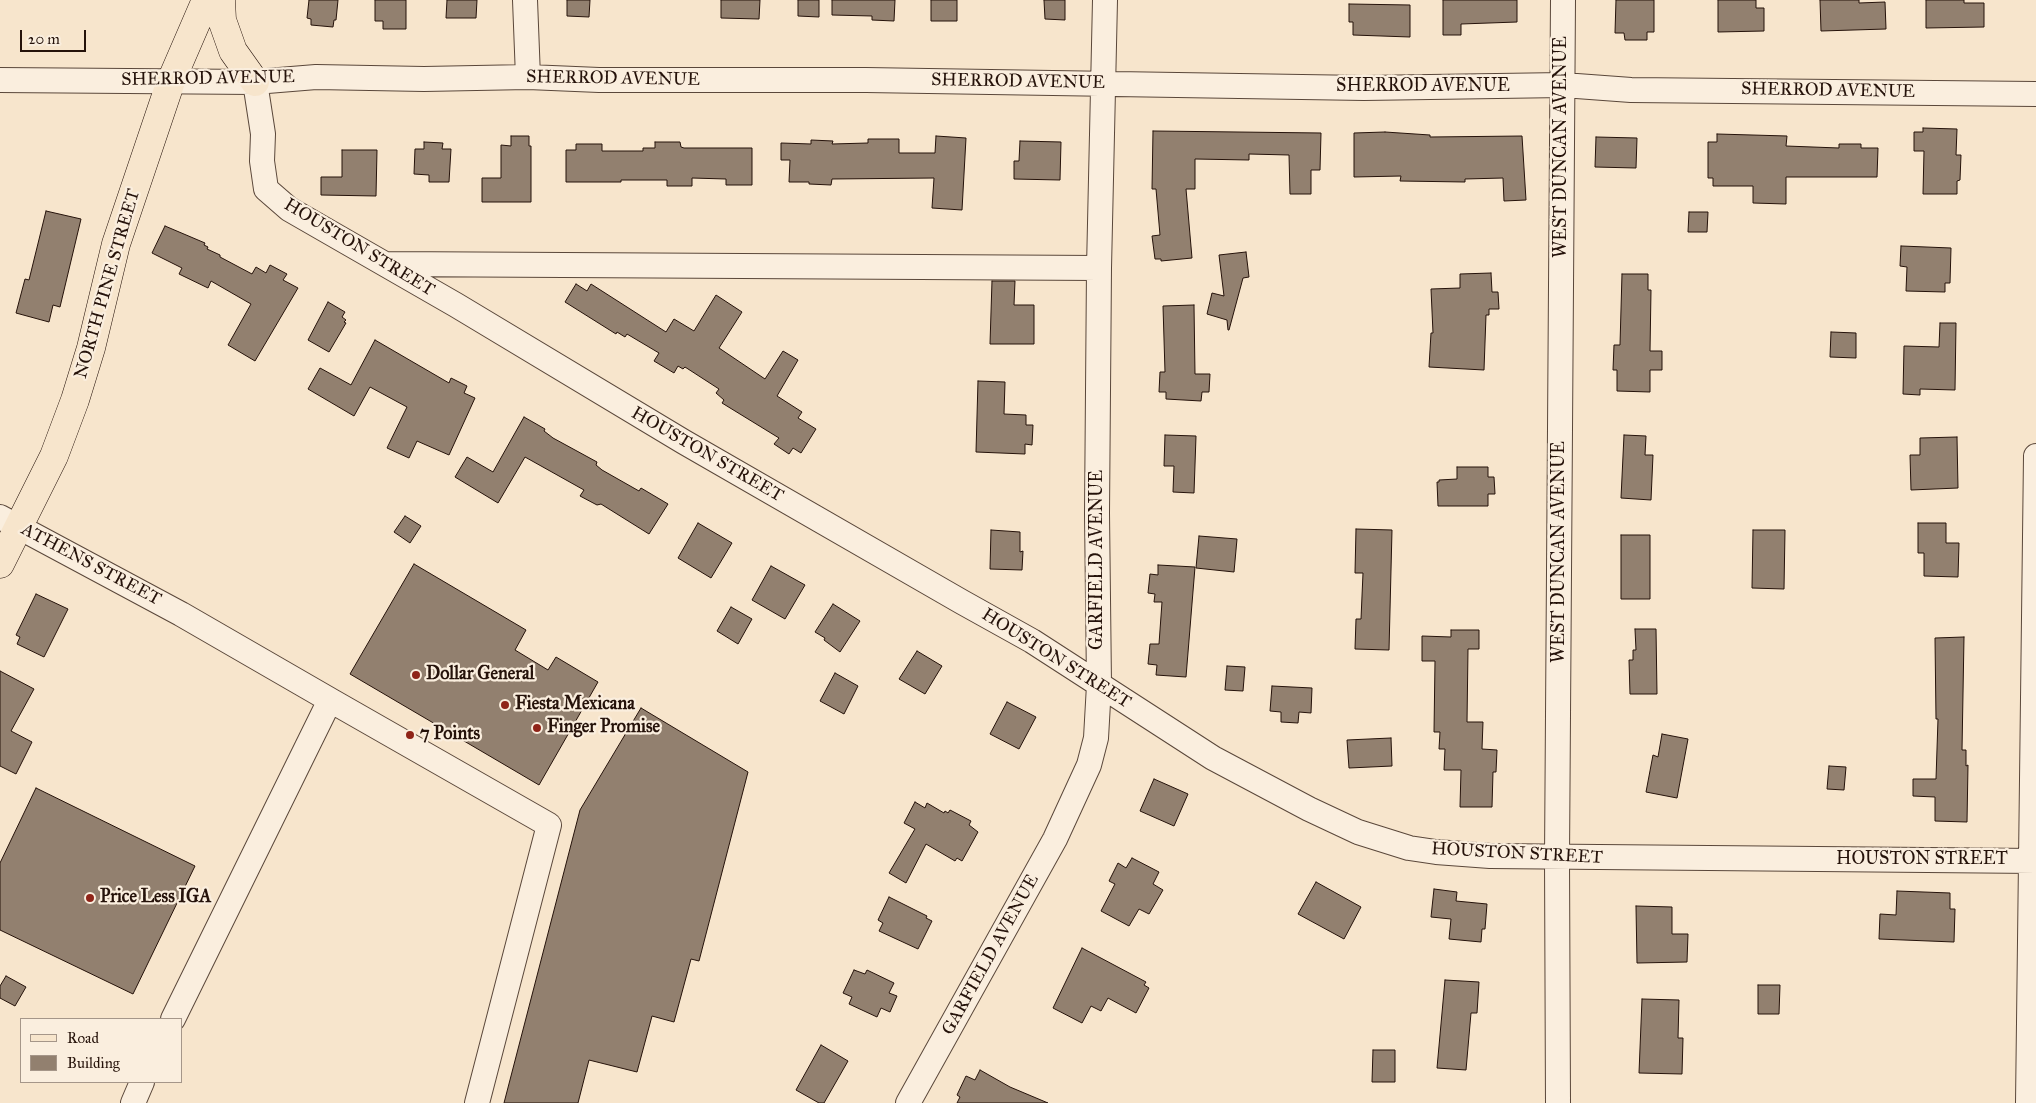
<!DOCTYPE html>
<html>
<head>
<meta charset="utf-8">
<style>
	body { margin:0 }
	#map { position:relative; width:2036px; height:1103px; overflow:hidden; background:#f7e5cc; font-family:"IM FELL Great Primer",serif }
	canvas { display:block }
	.legend { position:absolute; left:20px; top:1018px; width:162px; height:65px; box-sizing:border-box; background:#faeede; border:1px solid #a59689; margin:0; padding:6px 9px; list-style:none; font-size:15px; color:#25120a }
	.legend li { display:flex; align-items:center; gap:10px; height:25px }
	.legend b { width:25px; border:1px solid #a59689 }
	.scale { position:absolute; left:20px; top:30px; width:66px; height:22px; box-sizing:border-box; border:2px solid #25120a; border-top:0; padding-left:6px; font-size:15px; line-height:18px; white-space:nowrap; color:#25120a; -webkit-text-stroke:4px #faeede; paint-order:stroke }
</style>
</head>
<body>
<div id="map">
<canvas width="2036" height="1103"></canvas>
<ul class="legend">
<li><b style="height:6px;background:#f7e5cc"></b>Road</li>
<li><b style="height:14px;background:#92806f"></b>Building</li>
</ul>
<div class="scale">20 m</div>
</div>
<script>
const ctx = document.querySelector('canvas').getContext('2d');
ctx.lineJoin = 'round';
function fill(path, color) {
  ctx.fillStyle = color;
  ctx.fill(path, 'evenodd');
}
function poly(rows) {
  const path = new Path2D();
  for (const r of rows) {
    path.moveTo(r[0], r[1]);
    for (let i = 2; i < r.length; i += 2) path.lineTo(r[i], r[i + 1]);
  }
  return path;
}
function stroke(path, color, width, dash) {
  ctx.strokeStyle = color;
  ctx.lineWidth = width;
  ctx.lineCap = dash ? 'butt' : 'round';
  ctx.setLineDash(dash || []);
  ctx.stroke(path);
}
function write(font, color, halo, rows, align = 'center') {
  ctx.font = font + ' "IM FELL Great Primer",serif';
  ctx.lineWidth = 4.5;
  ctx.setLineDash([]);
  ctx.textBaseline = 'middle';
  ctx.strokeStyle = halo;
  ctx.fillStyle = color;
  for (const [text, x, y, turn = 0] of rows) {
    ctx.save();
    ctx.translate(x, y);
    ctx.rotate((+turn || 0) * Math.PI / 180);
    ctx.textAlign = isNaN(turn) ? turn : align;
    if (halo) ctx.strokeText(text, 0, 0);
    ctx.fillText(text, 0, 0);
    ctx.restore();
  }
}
const building = poly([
	[309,0,338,0,336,20,334,20,333,27,311,25,311,19,307,18,309,0],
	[375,0,406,0,406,29,383,29,383,21,375,21,375,0],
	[447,0,477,0,476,18,446,18,447,0],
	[567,0,590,0,589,17,567,16,567,0],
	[721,0,760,0,759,19,721,18,721,0],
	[798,0,819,0,819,17,798,16,798,0],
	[832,0,895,0,894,21,872,20,872,16,832,15,832,0],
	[931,0,957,0,957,21,931,21,931,0],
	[1044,0,1065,0,1065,20,1045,19,1044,0],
	[1443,0,1517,0,1517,22,1461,24,1461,35,1443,35,1443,0],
	[1616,0,1654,0,1654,32,1647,32,1647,40,1625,40,1624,33,1615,33,1616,0],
	[1718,0,1756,0,1756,8,1764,8,1764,31,1718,32,1718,0],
	[1820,0,1859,0,1859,3,1885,2,1886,29,1821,31,1820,0],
	[1926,0,1964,0,1964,3,1984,3,1984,27,1926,28,1926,0],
	[1349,4,1410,5,1410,37,1353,35,1353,22,1349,22,1349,4],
	[1923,128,1957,129,1956,155,1961,155,1960,180,1957,181,1957,194,1923,194,1924,151,1914,151,1914,132,1923,132,1923,128],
	[1153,131,1321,133,1320,170,1311,170,1311,194,1290,194,1289,155,1249,154,1249,160,1195,159,1195,189,1186,189,1192,258,1161,261,1161,259,1155,259,1152,236,1160,235,1156,189,1152,189,1153,131],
	[1385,132,1430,135,1430,137,1522,136,1526,200,1504,201,1503,178,1465,179,1465,182,1400,181,1401,176,1354,177,1354,133,1385,132],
	[1717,134,1787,136,1786,146,1839,148,1839,144,1861,144,1861,148,1878,148,1877,177,1786,177,1786,204,1753,203,1753,186,1713,186,1713,178,1708,178,1708,142,1717,142,1717,134],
	[511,136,529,136,529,146,531,146,531,202,482,202,482,178,501,178,501,145,511,146,511,136],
	[936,136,966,138,962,210,932,208,934,178,832,179,831,185,809,184,809,182,789,182,790,160,781,160,781,143,811,144,811,140,833,141,832,144,868,143,868,139,899,139,899,153,935,153,936,136],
	[1596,137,1637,138,1636,168,1595,167,1596,137],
	[1020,141,1061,142,1060,180,1014,179,1014,161,1019,161,1020,141],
	[424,142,443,143,442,149,451,149,449,182,429,182,429,175,414,174,415,149,424,149,424,142],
	[655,142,680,142,681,147,684,148,752,148,752,185,726,185,726,179,692,178,692,186,667,186,667,180,621,180,621,182,566,182,566,150,576,150,576,144,602,144,602,151,643,151,643,148,655,148,655,142],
	[342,150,377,150,376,196,321,195,321,177,342,177,342,150],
	[46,211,81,219,60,307,53,305,49,322,16,313,25,279,29,280,46,211],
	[1689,212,1708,212,1707,232,1688,232,1689,212],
	[165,226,205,243,204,245,208,247,207,249,220,255,220,257,252,274,256,267,266,273,270,265,287,274,283,280,298,288,255,361,228,345,251,304,211,281,208,288,179,274,182,268,152,253,165,226],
	[1901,246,1951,248,1950,283,1945,283,1945,292,1906,291,1907,267,1900,266,1901,246],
	[1246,252,1249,277,1243,278,1229,330,1228,330,1227,320,1207,314,1212,293,1224,296,1219,255,1246,252],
	[1491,273,1492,292,1498,292,1499,309,1489,309,1489,315,1486,315,1484,370,1429,367,1431,333,1433,333,1431,289,1460,288,1460,274,1491,273],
	[1622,274,1648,274,1648,290,1651,290,1650,351,1662,351,1662,370,1650,370,1650,392,1617,391,1617,370,1613,370,1614,345,1620,345,1622,274],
	[992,281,1015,281,1014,305,1034,305,1034,344,990,344,992,281],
	[576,284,587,291,591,284,666,332,674,319,694,331,716,295,742,312,719,348,765,379,783,351,798,360,777,396,802,412,798,418,816,429,801,453,793,448,789,454,774,444,779,438,722,403,724,400,716,393,719,389,685,367,683,369,678,366,674,373,654,361,659,353,627,334,625,337,617,332,616,334,565,302,576,284],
	[328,302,345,312,342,317,346,320,344,322,346,323,329,352,308,340,328,302],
	[1194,305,1195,374,1210,374,1209,392,1202,392,1201,401,1166,399,1166,392,1159,392,1160,372,1165,372,1163,306,1194,305],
	[1940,323,1956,323,1955,390,1920,389,1920,395,1903,394,1904,346,1939,347,1940,323],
	[1831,332,1856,333,1856,358,1830,357,1831,332],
	[375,340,449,383,451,378,467,386,464,393,475,398,449,455,417,441,409,458,387,448,407,407,370,387,354,416,308,389,320,368,351,385,375,340],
	[978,381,1005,382,1004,414,1026,415,1026,425,1033,425,1032,445,1025,444,1025,454,976,452,978,381],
	[524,417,545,429,544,431,553,438,597,462,596,465,602,470,639,491,641,488,668,504,649,534,601,504,597,505,580,496,584,490,525,457,498,503,455,477,467,457,493,472,524,417],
	[1165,435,1196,436,1194,493,1173,492,1174,466,1164,466,1165,435],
	[1624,435,1646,436,1645,455,1653,455,1651,500,1621,498,1624,435],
	[1957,437,1958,488,1911,490,1910,455,1920,455,1920,438,1957,437],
	[1457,467,1488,467,1488,477,1494,477,1495,494,1488,494,1488,506,1438,506,1437,482,1439,482,1439,480,1457,479,1457,467],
	[405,516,421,526,410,543,394,532,405,516],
	[698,523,732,543,711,578,678,558,698,523],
	[1918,523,1946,523,1946,543,1959,543,1958,577,1924,576,1924,553,1918,553,1918,523],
	[1356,529,1392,530,1389,650,1355,649,1356,619,1361,619,1363,573,1355,573,1356,529],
	[991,530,1020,532,1020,552,1023,551,1022,570,990,569,991,530],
	[1753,530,1785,530,1784,589,1752,588,1753,530],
	[1621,535,1650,535,1650,599,1621,599,1621,535],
	[1199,536,1237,539,1234,572,1196,568,1199,536],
	[414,564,526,630,515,650,548,670,556,657,598,682,539,785,350,674,414,564],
	[1158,565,1195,567,1186,677,1156,675,1157,665,1148,664,1150,644,1159,644,1162,602,1154,602,1155,594,1148,593,1150,574,1158,575,1158,565],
	[771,566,805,585,785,619,752,600,771,566],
	[36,594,68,609,44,657,17,644,20,637,16,635,36,594],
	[833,604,860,621,840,652,824,640,825,638,815,632,833,604],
	[731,607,752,619,738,644,717,631,731,607],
	[1635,629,1656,629,1657,694,1630,694,1629,660,1633,660,1633,650,1636,650,1635,629],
	[1451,630,1479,630,1479,649,1468,649,1467,722,1483,722,1482,749,1497,750,1496,772,1493,772,1492,807,1460,807,1461,770,1444,770,1445,749,1439,749,1440,732,1434,732,1435,661,1422,661,1422,636,1451,637,1451,630],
	[1964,637,1962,750,1966,750,1966,766,1968,765,1967,822,1935,821,1935,797,1913,796,1913,779,1936,779,1938,719,1936,719,1935,638,1964,637],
	[917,651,942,666,925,694,899,679,917,651],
	[1227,666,1245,667,1243,691,1225,690,1227,666],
	[0,671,34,689,11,731,32,742,16,774,0,766,0,671],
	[835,673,858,686,844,714,820,701,835,673],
	[1272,686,1312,688,1311,713,1299,712,1298,723,1281,722,1281,712,1270,711,1272,686],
	[1007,702,1036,717,1019,749,990,734,1007,702],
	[641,708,748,772,699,961,691,959,674,1022,652,1016,637,1072,589,1060,578,1103,504,1103,580,810,641,708],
	[1662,734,1688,739,1677,798,1646,792,1653,755,1658,757,1662,734],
	[1391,738,1392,766,1349,768,1347,740,1391,738],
	[1829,766,1846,767,1844,790,1827,789,1829,766],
	[1154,779,1188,794,1174,826,1140,811,1154,779],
	[36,788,195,866,133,994,0,930,0,863,36,788],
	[915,802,925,808,927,803,944,813,945,811,948,813,950,810,971,821,969,825,978,832,962,861,957,858,955,861,926,844,906,883,889,873,915,829,904,823,915,802],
	[1132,858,1159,872,1153,884,1163,890,1149,914,1139,909,1129,926,1101,911,1115,884,1109,881,1118,863,1126,868,1132,858],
	[1316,882,1361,907,1344,939,1298,914,1316,882],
	[1434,889,1457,892,1456,901,1487,904,1485,929,1482,929,1481,942,1449,939,1451,919,1431,917,1434,889],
	[1897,891,1950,893,1950,909,1955,909,1954,942,1879,939,1880,914,1896,915,1897,891],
	[889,897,927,916,926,918,932,921,918,949,879,931,883,923,878,920,889,897],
	[1636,906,1672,907,1672,934,1688,934,1687,962,1637,963,1636,906],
	[1082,948,1146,982,1144,985,1149,988,1136,1013,1108,998,1101,1011,1091,1006,1082,1023,1053,1008,1082,948],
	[854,970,865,974,867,970,894,983,889,993,897,996,890,1012,881,1008,877,1017,849,1004,852,997,843,993,854,970],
	[6,976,26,987,15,1006,0,998,0,986,6,976],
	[1445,980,1479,982,1477,1013,1471,1013,1466,1070,1437,1068,1445,980],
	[1758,985,1780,985,1779,1014,1758,1014,1758,985],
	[1642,999,1679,1000,1678,1038,1683,1038,1682,1074,1639,1073,1642,999],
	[821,1045,848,1061,824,1103,819,1103,796,1090,821,1045],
	[1373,1050,1395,1050,1395,1082,1372,1082,1373,1050],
	[980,1070,1010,1087,1048,1103,957,1103,960,1097,957,1095,966,1076,975,1080,980,1070]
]);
fill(building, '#92806f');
stroke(building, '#25120a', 1);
const minor = poly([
	[525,0,528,77],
	[0,80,255,82,316,77,424,79,528,77,599,80,866,80,1364,88,1563,85,1631,90,2036,94],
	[255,82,263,134,262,161,266,189,289,209,456,305,684,442,962,602,1032,641,1213,758,1309,809,1358,832,1409,848,1436,852,1490,856,2036,861],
	[386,264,1099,268],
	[0,517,181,614,330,700,173,1019],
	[330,700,549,825,477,1103],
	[133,1103,142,1082],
	[908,1103,1055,839,1089,765,1096,738,1099,685,1097,513,1099,268,1105,0],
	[1558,1103,1557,858,1563,0],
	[2028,1103,2036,456]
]);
const major = poly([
	[221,0,222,20,233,51,255,82],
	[0,564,54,456,75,400,91,348,116,244,171,81,206,0]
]);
stroke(minor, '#5a473a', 26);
stroke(major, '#25120a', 29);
stroke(minor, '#faeede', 24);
stroke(major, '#f7e5cc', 28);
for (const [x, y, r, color] of [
	[416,675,5,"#8f2418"],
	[505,705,5,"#8f2418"],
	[537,728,5,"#8f2418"],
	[410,735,5,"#8f2418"],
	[90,898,5,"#8f2418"]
]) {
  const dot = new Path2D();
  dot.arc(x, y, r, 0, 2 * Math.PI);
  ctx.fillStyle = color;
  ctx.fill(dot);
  stroke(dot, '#faeede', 2);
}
write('18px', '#25120a', '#faeede', [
	["SHERROD AVENUE",208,79,-1],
	["SHERROD AVENUE",613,79,1],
	["SHERROD AVENUE",1018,82,1],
	["SHERROD AVENUE",1423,87],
	["SHERROD AVENUE",1828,91,1],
	["WEST DUNCAN AVENUE",1562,147,-90],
	["HOUSTON STREET",359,248,31],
	["NORTH PINE STREET",108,284,-74],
	["HOUSTON STREET",707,455,30],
	["WEST DUNCAN AVENUE",1560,552,-90],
	["GARFIELD AVENUE",1098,560,-90],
	["ATHENS STREET",91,565,28],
	["HOUSTON STREET",1056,659,32],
	["HOUSTON STREET",1517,854,3],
	["HOUSTON STREET",1922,860],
	["GARFIELD AVENUE",991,955,-61]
]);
write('bold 18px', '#25120a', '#faeede', [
	["Dollar General",426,675],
	["Fiesta Mexicana",515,705],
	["Finger Promise",547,728],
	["7 Points",420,735],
	["Price Less IGA",100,898]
], 'left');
</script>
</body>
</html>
